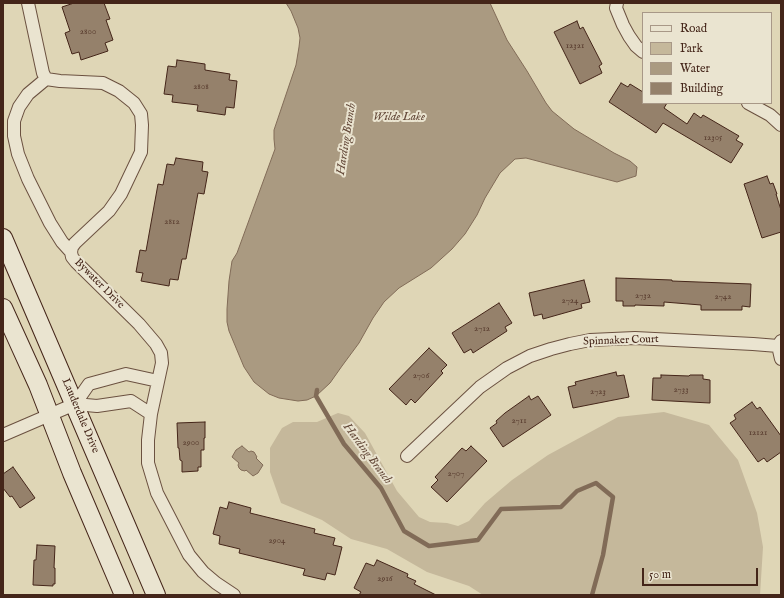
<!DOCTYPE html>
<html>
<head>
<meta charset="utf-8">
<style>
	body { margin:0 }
	#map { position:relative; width:784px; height:598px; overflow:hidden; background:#dfd6b6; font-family:"IM FELL English",serif }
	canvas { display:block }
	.frame { position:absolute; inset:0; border:4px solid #442519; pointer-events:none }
	.legend { position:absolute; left:642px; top:12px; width:130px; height:92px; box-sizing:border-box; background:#eae4d0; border:1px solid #a89887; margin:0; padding:5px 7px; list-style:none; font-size:12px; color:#442519 }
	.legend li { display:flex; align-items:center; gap:8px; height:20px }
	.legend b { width:20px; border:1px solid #a89887 }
	.scale { position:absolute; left:642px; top:568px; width:116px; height:18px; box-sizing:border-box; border:2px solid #442519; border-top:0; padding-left:5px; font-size:12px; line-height:14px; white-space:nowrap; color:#442519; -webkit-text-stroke:3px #eae4d0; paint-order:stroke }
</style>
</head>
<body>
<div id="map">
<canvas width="784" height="598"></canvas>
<div class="frame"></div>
<ul class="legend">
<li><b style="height:5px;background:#eae4d0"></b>Road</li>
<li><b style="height:11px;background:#c5b89b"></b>Park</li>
<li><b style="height:11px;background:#aa9a81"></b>Water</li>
<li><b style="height:11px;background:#95816b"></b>Building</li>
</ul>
<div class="scale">50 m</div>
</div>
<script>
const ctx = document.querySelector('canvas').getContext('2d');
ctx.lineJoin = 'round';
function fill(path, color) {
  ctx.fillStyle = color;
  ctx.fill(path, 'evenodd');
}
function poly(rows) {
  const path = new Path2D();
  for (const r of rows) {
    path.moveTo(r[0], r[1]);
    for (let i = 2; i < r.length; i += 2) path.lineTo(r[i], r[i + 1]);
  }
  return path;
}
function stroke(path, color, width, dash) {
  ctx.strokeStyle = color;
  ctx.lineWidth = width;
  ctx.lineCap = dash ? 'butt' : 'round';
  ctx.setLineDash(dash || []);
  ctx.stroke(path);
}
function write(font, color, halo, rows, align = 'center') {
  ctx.font = font + ' "IM FELL English",serif';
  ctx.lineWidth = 4;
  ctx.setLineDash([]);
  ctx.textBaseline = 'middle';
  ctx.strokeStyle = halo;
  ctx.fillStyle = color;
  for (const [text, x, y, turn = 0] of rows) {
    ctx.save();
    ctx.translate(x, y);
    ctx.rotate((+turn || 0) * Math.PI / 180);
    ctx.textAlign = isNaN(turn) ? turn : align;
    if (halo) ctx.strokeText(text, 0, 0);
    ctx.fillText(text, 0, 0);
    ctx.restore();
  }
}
fill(poly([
	[664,412,709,425,738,460,757,513,763,547,760,595,483,595,469,586,427,572,387,549,351,539,322,520,281,503,270,472,270,448,282,428,293,422,317,422,338,413,349,416,365,433,397,491,419,517,430,522,447,523,458,526,469,521,485,503,512,480,548,455,618,417]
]), '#c5b89b');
const water = poly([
	[286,3,490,3,507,40,527,71,546,103,552,111,574,129,614,153,630,161,637,167,636,176,617,182,526,158,515,159,500,173,485,198,477,215,465,234,452,249,431,268,399,288,384,302,373,318,359,343,342,366,330,383,316,396,307,400,298,401,279,398,269,394,254,382,244,367,229,331,227,322,227,309,229,281,232,261,237,253,275,149,274,139,274,130,296,65,299,47,300,38,298,28,291,11,286,3],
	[242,446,249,452,251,451,254,452,257,457,256,458,263,465,258,473,253,476,246,470,245,471,241,470,239,468,238,465,239,463,232,457,236,450,242,446]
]);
fill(water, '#aa9a81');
stroke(water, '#816b57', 1);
stroke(poly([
	[317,390,316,396,344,444,381,488,404,531,429,546,478,540,501,509,561,507,577,491,596,483,613,497,603,555,592,595]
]), '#816b57', 4.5);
const building = poly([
	[74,3,104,3,110,19,106,20,113,40,105,43,108,51,81,60,79,52,72,54,65,33,70,31,62,7,74,3],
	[577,21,580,29,583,27,602,64,599,66,602,73,580,84,554,32,577,21],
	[177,60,205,64,205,70,230,74,229,80,237,81,234,108,226,107,225,115,197,111,198,105,172,102,173,95,164,94,168,66,176,67,177,60],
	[621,83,628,87,630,84,643,92,643,103,667,103,664,108,687,124,694,113,701,118,703,115,739,136,736,140,743,144,731,163,663,123,656,133,609,102,621,83],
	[176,158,203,162,202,171,208,172,204,194,198,193,186,259,182,259,178,280,170,279,169,286,141,281,143,273,136,272,140,250,146,251,158,184,163,185,167,164,174,165,176,158],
	[767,176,770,184,773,183,777,194,776,194,781,210,781,232,762,238,744,184,767,176],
	[616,278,672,280,672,281,751,284,750,307,742,306,742,310,701,310,701,305,664,302,664,306,635,305,635,306,623,306,623,301,616,301,616,278],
	[584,280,590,302,581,304,582,308,543,319,542,314,534,316,529,293,584,280],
	[499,303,512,323,505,327,507,331,473,353,471,349,464,353,452,333,499,303],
	[429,348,447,365,441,371,443,373,415,403,411,399,406,405,389,389,429,348],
	[616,372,617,376,624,375,629,397,573,408,568,387,576,385,575,382,616,372],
	[661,375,689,376,690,375,703,375,703,379,710,380,710,403,652,400,653,378,661,378,661,375],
	[529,396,531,400,538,396,551,415,503,447,490,428,497,423,496,421,505,413,529,396],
	[752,402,757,409,760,407,781,436,781,452,767,462,764,458,758,462,730,423,736,419,734,415,752,402],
	[205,422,205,438,204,438,204,450,201,450,201,467,198,467,198,471,182,472,182,461,180,460,179,448,178,448,177,423,205,422],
	[471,446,487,461,447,502,431,487,438,480,435,477,462,448,466,451,471,446],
	[13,467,35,498,20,508,12,496,10,497,3,488,3,474,13,467],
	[229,502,251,508,250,513,315,529,314,533,335,538,333,545,342,547,335,575,327,573,325,580,303,575,305,569,239,553,240,549,219,544,220,536,213,534,220,507,227,509,229,502],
	[37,545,55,546,54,568,55,568,55,584,53,584,53,586,33,585,34,560,36,560,37,545],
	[377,560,408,574,407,577,416,581,414,584,436,595,359,595,361,592,354,588,366,563,374,566,377,560]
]);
fill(building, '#95816b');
stroke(building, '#442519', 1);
const street = poly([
	[28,3,43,73,46,79,60,81,103,83,119,91,134,103,141,114,142,125,141,152,121,194,109,211,75,243,72,247,71,252,72,257,76,262,139,324,156,344,161,353,162,363,151,414,148,440,148,463,157,493,189,555,203,572,216,583,234,595],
	[617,3,616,8,623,25,629,36,636,46,643,52],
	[46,79,28,94,19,107,14,121,14,136,18,154,28,179,50,223,62,242,71,252],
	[748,103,770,115,781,125],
	[781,341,778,346,781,359],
	[75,404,89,384,126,374,158,381],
	[3,435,75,404,97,406,131,401,151,414],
	[407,456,480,387,507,368,530,356,551,349,570,344,590,340,635,338,753,344,778,346]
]);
const secondary = poly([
	[3,238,156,595],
	[3,308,38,385,72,473,124,595]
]);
stroke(street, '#6b5140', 14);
stroke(secondary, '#442519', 20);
stroke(street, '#eae4d0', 12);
stroke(secondary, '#eae4d0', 18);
write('9px', '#583c2e', null, [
	["2800",88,32],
	["12321",575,46],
	["2808",201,87],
	["12305",713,138],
	["2812",172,222],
	["2732",643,296],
	["2742",723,297],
	["2724",570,301],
	["2712",482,329],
	["2706",421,376],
	["2733",681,390],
	["2723",598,392],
	["2711",519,421],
	["12121",758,433],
	["2900",191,443],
	["2707",456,474],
	["2904",277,541],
	["2916",385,579]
]);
write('11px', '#442519', '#eae4d0', [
	["Bywater Drive",99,284,45],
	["Spinnaker Court",621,341,-2],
	["Lauderdale Drive",80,416,67]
]);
write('italic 12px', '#634838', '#eae4d0', [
	["Wilde Lake",399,118],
	["Harding Branch",347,139,-81],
	["Harding Branch",367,454,53]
]);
</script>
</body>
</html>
